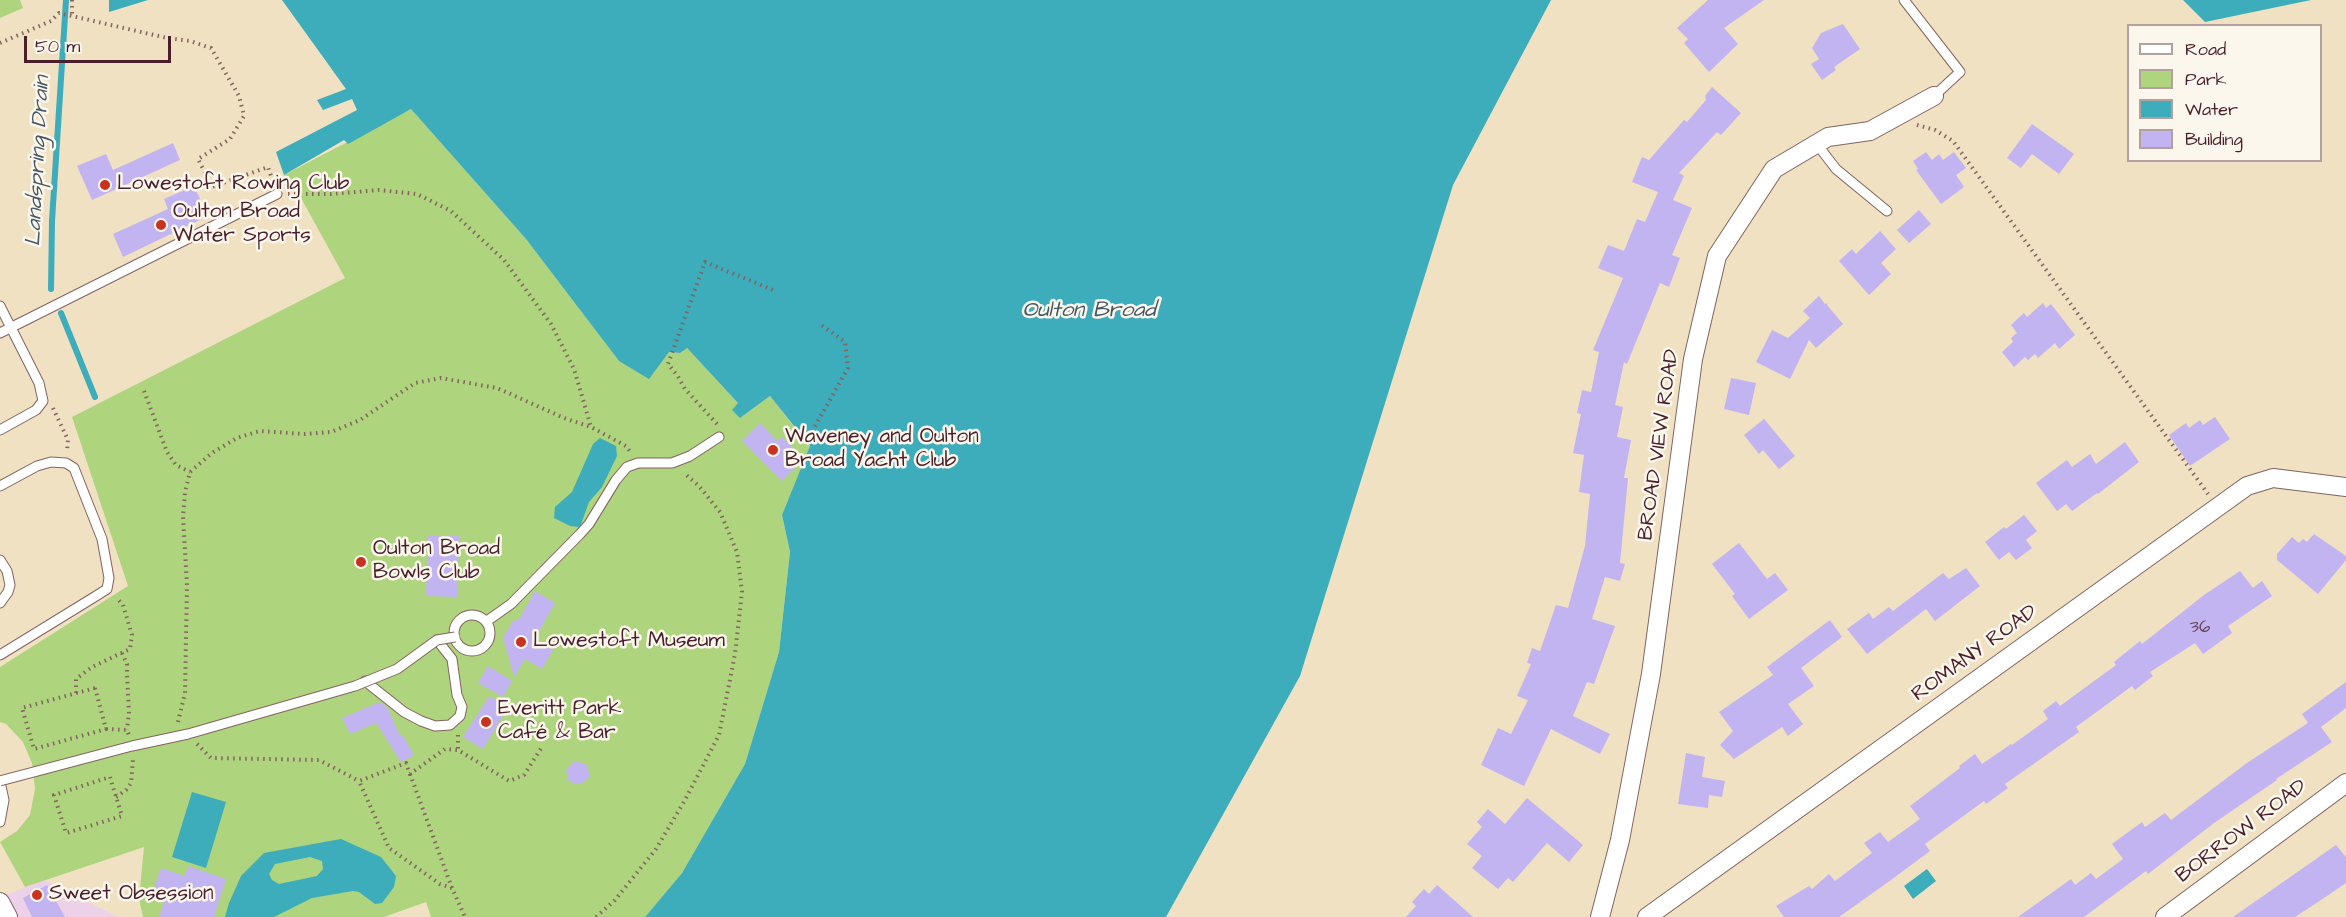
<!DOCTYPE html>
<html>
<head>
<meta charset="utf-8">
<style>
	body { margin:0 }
	#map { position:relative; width:2346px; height:917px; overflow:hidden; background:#f0e1c2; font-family:"Architects Daughter",sans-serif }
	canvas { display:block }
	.legend { position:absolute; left:2127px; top:24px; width:195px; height:138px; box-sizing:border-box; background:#fbf7ec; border:2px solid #b4a19f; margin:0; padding:8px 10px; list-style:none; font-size:18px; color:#4a1f2b }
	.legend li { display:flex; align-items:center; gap:12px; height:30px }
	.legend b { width:30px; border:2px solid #b4a19f }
	.scale { position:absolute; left:24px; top:36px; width:147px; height:27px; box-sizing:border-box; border:3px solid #4a1f2b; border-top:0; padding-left:8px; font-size:18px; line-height:21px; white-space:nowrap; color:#4a1f2b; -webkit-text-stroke:4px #fbf7ec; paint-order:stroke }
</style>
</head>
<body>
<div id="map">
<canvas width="2346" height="917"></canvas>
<ul class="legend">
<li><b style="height:8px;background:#fff"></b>Road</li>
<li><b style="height:16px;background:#aed47d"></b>Park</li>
<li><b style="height:16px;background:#3dacbb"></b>Water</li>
<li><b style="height:16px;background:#c1b4f1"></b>Building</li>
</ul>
<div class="scale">50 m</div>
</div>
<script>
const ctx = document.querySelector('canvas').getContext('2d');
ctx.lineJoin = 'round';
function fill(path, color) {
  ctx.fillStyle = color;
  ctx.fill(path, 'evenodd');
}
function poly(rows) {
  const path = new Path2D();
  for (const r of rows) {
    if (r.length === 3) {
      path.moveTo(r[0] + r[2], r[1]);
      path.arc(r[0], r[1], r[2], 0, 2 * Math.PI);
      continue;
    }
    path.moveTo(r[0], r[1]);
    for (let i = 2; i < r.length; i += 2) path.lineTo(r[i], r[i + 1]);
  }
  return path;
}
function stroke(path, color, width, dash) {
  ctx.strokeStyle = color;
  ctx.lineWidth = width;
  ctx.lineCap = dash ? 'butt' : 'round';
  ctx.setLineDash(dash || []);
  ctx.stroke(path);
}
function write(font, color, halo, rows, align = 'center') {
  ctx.font = font + ' "Architects Daughter",sans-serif';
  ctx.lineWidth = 5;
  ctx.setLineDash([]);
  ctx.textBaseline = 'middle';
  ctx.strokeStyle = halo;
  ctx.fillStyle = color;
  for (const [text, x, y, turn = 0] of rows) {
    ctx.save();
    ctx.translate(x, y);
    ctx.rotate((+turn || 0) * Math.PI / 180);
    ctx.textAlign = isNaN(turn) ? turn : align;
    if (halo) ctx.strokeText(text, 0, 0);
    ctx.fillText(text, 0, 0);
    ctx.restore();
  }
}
fill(poly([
	[45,880,118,917,0,917,0,897]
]), '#edd1e9');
fill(poly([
	[0,0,20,0,23,8,0,18],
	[411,109,526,239,619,361,669,352,680,353,686,347,738,403,740,418,770,396,810,447,782,515,790,552,779,652,745,764,682,873,645,917,431,917,426,902,384,917,143,917,139,899,144,847,25,887,0,842,17,831,30,815,35,789,32,763,23,742,6,724,0,722,0,667,128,586,72,417,345,278,301,198,284,175]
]), '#aed47d');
fill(poly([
	[109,0,148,0,109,12],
	[282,0,1551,0,1453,185,1300,676,1166,917,645,917,682,873,745,764,779,652,790,552,782,515,810,446,770,396,740,418,732,410,738,403,687,348,680,353,669,352,649,379,619,361,526,239,411,109,348,144,344,140,284,175,276,152,357,110,352,99,323,110,317,100,346,89],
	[2183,0,2311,0,2205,22],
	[600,438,616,446,617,456,602,487,589,502,580,527,570,526,554,518,555,507,572,492,593,444],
	[192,792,226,802,206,868,172,857],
	[341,839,381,857,396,876,394,887,382,903,375,904,359,892,353,891,312,898,274,917,225,917,229,903,241,876,264,853],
	[310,857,322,861,323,869,317,876,279,884,272,880,269,874,275,864],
	[1927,869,1936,881,1913,899,1904,886]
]), '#3dacbb');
stroke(poly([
	[51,289,52,221,66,0],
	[61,313,95,397]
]), '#3dacbb', 6);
fill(poly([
	[1708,0,1764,0,1724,28,1738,44,1709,72,1684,43,1688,39,1677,28],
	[1843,24,1860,49,1834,67,1836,70,1822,80,1811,64,1819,59,1812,48,1821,33],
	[1712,87,1741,113,1721,135,1717,132,1679,173,1684,176,1673,200,1692,208,1672,255,1680,258,1669,287,1660,283,1627,364,1624,362,1615,405,1623,407,1617,437,1631,440,1624,478,1628,478,1620,563,1625,564,1620,581,1605,577,1592,619,1615,626,1594,684,1587,682,1573,716,1610,734,1600,754,1551,729,1524,786,1481,765,1498,728,1511,734,1528,700,1517,696,1531,664,1527,663,1532,648,1540,651,1556,605,1568,608,1585,546,1590,494,1579,492,1584,455,1573,453,1581,414,1577,413,1582,390,1591,392,1599,352,1593,350,1623,278,1598,268,1608,245,1624,251,1637,219,1645,222,1658,192,1632,182,1642,157,1649,160,1684,120,1687,122,1706,100,1705,96],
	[2032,124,2074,154,2059,174,2032,154,2021,168,2007,158],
	[173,143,180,160,92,200,77,166,106,154,113,170],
	[1926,152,1932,160,1939,154,1943,160,1954,152,1966,168,1956,175,1964,187,1941,204,1916,170,1918,169,1913,161],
	[194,186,208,216,123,257,113,234,168,209,164,199],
	[1919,210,1931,224,1909,243,1897,230],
	[1880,231,1896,249,1881,263,1891,274,1869,295,1839,261,1852,249,1856,254],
	[1819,296,1825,304,1828,303,1827,305,1843,324,1816,348,1809,340,1790,379,1756,362,1772,330,1788,338,1810,318,1803,311],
	[2043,303,2046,308,2051,304,2075,335,2059,349,2055,343,2038,358,2035,354,2028,360,2025,357,2014,367,2002,352,2013,342,2011,338,2017,333,2011,325,2024,313,2027,317],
	[1731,378,1756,383,1749,415,1724,409],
	[2215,417,2230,439,2190,466,2169,435,2186,423,2189,428,2200,420,2203,425],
	[1764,419,1795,456,1779,469,1763,450,1759,454,1744,435],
	[760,423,777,441,782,437,804,459,782,481,742,441],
	[2125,442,2139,462,2098,494,2097,493,2072,511,2066,504,2057,511,2036,483,2067,460,2072,467,2090,454,2096,464],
	[2024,515,2037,531,2026,540,2032,548,2016,560,2009,552,1999,560,1985,542,2004,527,2006,529],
	[2314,534,2346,556,2346,560,2318,594,2277,560,2277,554,2292,537,2299,543,2303,539,2307,542],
	[428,535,459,536,457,597,426,596],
	[1739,543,1767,579,1775,573,1788,590,1749,619,1732,596,1735,594,1712,564],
	[1966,568,1980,586,1935,621,1926,609,1867,654,1847,629,1869,613,1873,619,1889,607,1893,611,1943,573,1949,579],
	[2240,571,2253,588,2262,581,2272,596,2228,626,2232,633,2203,654,2195,643,2150,672,2153,676,2135,690,2132,686,2076,727,2079,732,2005,784,2008,788,1986,804,1984,801,1925,844,1930,851,1891,880,1839,917,1784,917,1776,906,1809,886,1812,889,1829,874,1835,881,1872,853,1864,843,1880,832,1888,842,1920,819,1910,806,1960,768,1959,766,1975,754,1982,764,2011,744,2012,745,2048,719,2043,711,2056,701,2060,706,2116,665,2114,662,2140,641,2142,644,2204,595],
	[535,591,555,603,534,640,553,650,542,669,525,659,514,677,503,637,513,621,519,619],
	[1830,620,1842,637,1801,668,1814,686,1788,704,1803,724,1788,736,1782,727,1734,759,1720,745,1733,731,1719,712,1773,675,1767,667],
	[488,666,512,681,503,697,478,683],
	[2346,682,2346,708,2321,727,2332,742,2276,779,2277,780,2214,823,2148,874,2146,871,2084,917,2018,917,2071,879,2075,885,2091,873,2096,879,2123,859,2112,844,2142,822,2145,827,2165,813,2171,820,2247,763,2308,723,2302,714],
	[489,696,505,706,505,712,483,749,463,737],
	[380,702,387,707,400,736,402,734,414,755,401,762,376,723,350,734,342,718],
	[1686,753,1705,757,1702,777,1725,781,1722,797,1709,795,1708,808,1678,804],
	[574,761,586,764,590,776,581,784,569,782,566,770],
	[1527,798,1583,845,1569,862,1547,843,1513,882,1508,878,1498,889,1472,868,1482,856,1467,844,1482,827,1477,822,1488,809,1505,824],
	[2336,845,2346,857,2346,883,2318,902,2295,917,2233,917],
	[188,866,226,879,214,917,159,917,165,898,152,894,161,868,185,876],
	[47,885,51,892,65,917,32,917,23,898],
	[1437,885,1473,917,1406,917,1416,906,1412,902,1424,889,1429,894]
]), '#c1b4f1');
const service = poly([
	[1904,0,1960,72,1934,96],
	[1816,143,1836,169,1887,211],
	[0,306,39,383,43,401,36,410,0,430],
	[0,333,277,194],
	[0,486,37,466,51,462,66,463,74,468,102,539,109,578,107,589,96,596,0,655],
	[0,560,7,571,10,585,8,592,0,603],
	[472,633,18],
	[487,621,511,604,580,534,589,524,616,480,627,467,638,463,672,463,690,456,719,437],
	[365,681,404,712,421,721,435,726,450,725,460,716,462,707,457,695,452,659,437,640],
	[0,782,4,800,0,822]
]);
const minor = poly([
	[0,902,8,917],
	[1600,917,1620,840,1651,674,1693,359,1717,256,1774,169,1828,137,1870,131,1934,96],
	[1647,917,2247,486,2273,478,2346,487],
	[2165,917,2346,783]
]);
stroke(service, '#846360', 11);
stroke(minor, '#846360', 20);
stroke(poly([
	[72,0,72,16],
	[0,43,51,21,59,13,167,38,190,41,211,48,239,96,244,116,230,139,198,159,212,187,268,167,273,182],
	[1917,125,1935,130,1953,141,2208,494],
	[288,194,331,194,379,190,417,194,451,211,504,260,551,324,574,369,591,427,626,446,631,453],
	[144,391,167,452,176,465,190,472],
	[53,408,68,440,67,451],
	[717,424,685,389,677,375,668,364,705,262,773,290],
	[806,442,848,368,845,342,820,324],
	[122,653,127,664,127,674,129,713,127,730],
	[95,688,106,729,34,749,22,708,95,688],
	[76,693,76,679,92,667,130,649,132,635,123,605,117,598],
	[178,722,185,693,187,585,183,517,185,492,190,472,212,453,237,438,260,431,304,434,331,432,360,420,415,383,441,378,497,388,564,418,591,427],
	[106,729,127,730,129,735],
	[458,735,458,750],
	[197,744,211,758,319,760,359,781],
	[410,774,452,888,465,917],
	[110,777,122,816,66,833,54,795,110,777],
	[116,797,126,790,131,783,133,760],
	[452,888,440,884,389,848,359,781,406,763,410,774,445,749,458,750,509,781,524,775,542,747],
	[596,917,615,900,656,849,685,800,719,735,735,654,742,592,737,552,720,512,699,486,684,473]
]), '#846360', 4, [1.5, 4.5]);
stroke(service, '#fff', 9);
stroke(minor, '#fff', 18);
const serviceBridge = poly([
	[0,781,132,746,188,734,355,686,397,669,437,640,455,637]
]);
stroke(serviceBridge, '#846360', 11, []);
stroke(serviceBridge, '#fff', 9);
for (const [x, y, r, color] of [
	[105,185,6,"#c8321e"],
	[161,225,6,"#c8321e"],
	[773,450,6,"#c8321e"],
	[361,562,6,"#c8321e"],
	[521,642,6,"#c8321e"],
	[486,722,6,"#c8321e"],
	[37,895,6,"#c8321e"]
]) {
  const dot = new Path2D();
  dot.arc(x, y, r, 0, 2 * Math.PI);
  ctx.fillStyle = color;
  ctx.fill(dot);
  stroke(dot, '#fbf7ec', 2);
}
write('18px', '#68445c', null, [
	["36",2200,628]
]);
write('21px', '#4a1f2b', '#fbf7ec', [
	["Lowestoft Rowing Club",117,185],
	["Oulton Broad",173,213],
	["Water Sports",173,237],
	["Waveney and Oulton",785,438],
	["Broad Yacht Club",785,462],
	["Oulton Broad",373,550],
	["Bowls Club",373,574],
	["Lowestoft Museum",533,642],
	["Everitt Park",498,710],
	["Café & Bar",498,734],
	["Sweet Obsession",49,895]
], 'left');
write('21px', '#4a1f2b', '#fbf7ec', [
	["BROAD VIEW ROAD",1660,445,-82],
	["ROMANY ROAD",1975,654,-36],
	["BORROW ROAD",2242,832,-37]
]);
write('italic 22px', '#455765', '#fbf7ec', [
	["Landspring Drain",39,161,-87],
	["Oulton Broad",1089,311]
]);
</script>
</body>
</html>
